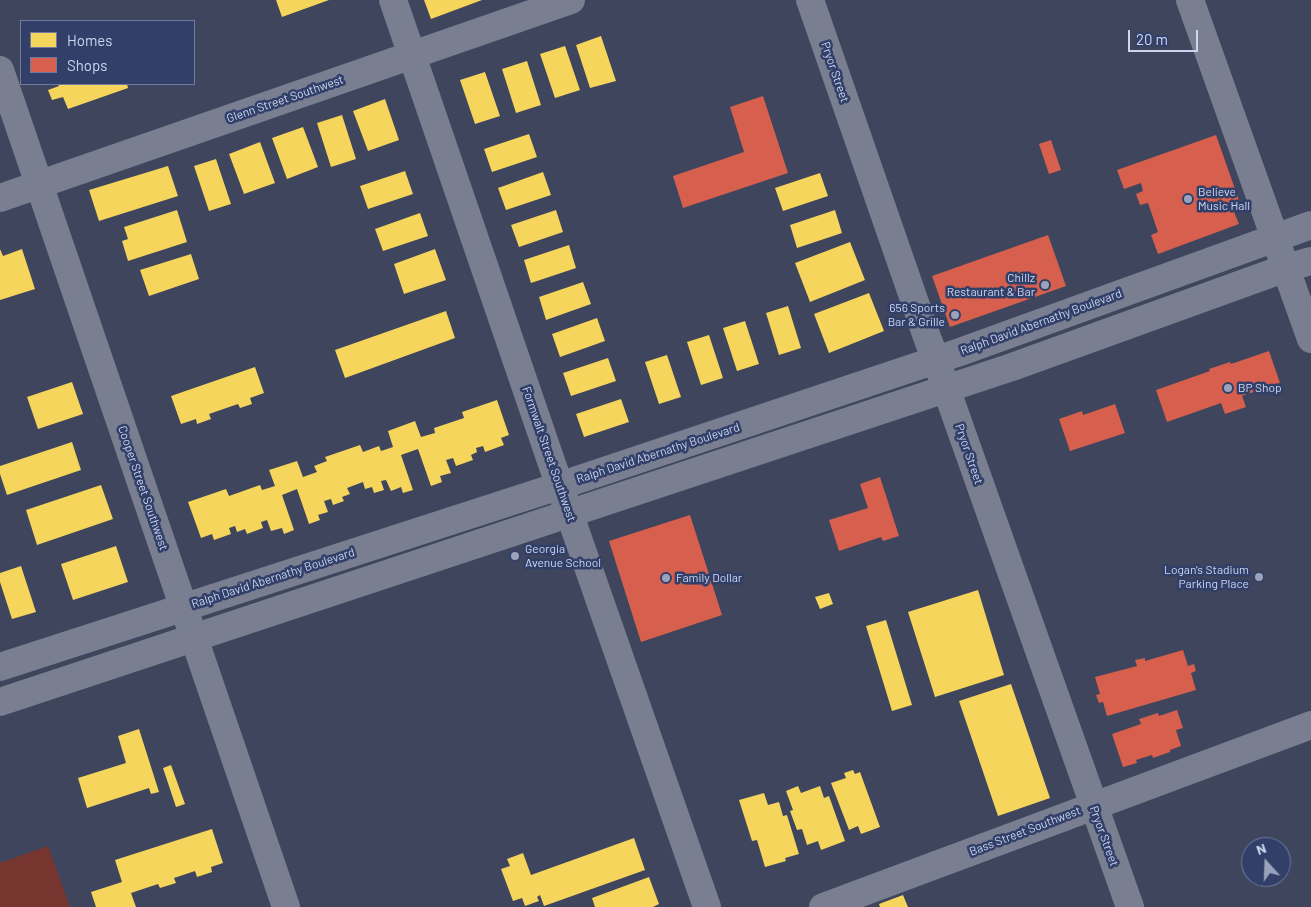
<!DOCTYPE html>
<html>
<head>
<meta charset="utf-8">
<style>
	body { margin:0 }
	#map { position:relative; width:1311px; height:907px; overflow:hidden; background:#3e455c; font-family:Barlow,sans-serif }
	canvas { display:block }
	.legend { position:absolute; left:20px; top:20px; width:175px; height:65px; box-sizing:border-box; background:#313f69; border:1px solid #6f7b9f; margin:0; padding:6px 9px; list-style:none; font-size:15px; color:#ccd6f0 }
	.legend li { display:flex; align-items:center; gap:10px; height:25px }
	.legend b { width:25px; border:1px solid #6f7b9f }
	.north { position:absolute; left:1241px; top:837px; width:50px; height:50px; box-sizing:border-box; background:#313f69; border:1px solid #6f7b9f; border-radius:50%; rotate:340deg; font-size:14px; font-weight:700; line-height:20px; text-align:center; color:#ccd6f0 }
	.north::after { content:''; display:block; margin:auto; width:18px; height:22px; background:#9aa3bc; clip-path:polygon(50% 0,100% 100%,50% 72%,0 100%) }
	.scale { position:absolute; left:1128px; top:30px; width:70px; height:22px; box-sizing:border-box; border:2px solid #ccd6f0; border-top:0; padding-left:6px; font-size:15px; line-height:18px; white-space:nowrap; color:#ccd6f0; -webkit-text-stroke:4px #313f69; paint-order:stroke }
</style>
</head>
<body>
<div id="map">
<canvas width="1311" height="907"></canvas>
<ul class="legend">
<li><b style="height:14px;background:#f6d55c"></b>Homes</li>
<li><b style="height:14px;background:#d6604d"></b>Shops</li>
</ul>
<div class="north">N</div>
<div class="scale">20 m</div>
</div>
<script>
const ctx = document.querySelector('canvas').getContext('2d');
ctx.lineJoin = 'round';
function fill(path, color) {
  ctx.fillStyle = color;
  ctx.fill(path, 'evenodd');
}
function poly(rows) {
  const path = new Path2D();
  for (const r of rows) {
    path.moveTo(r[0], r[1]);
    for (let i = 2; i < r.length; i += 2) path.lineTo(r[i], r[i + 1]);
  }
  return path;
}
function stroke(path, color, width, dash) {
  ctx.strokeStyle = color;
  ctx.lineWidth = width;
  ctx.lineCap = dash ? 'butt' : 'round';
  ctx.setLineDash(dash || []);
  ctx.stroke(path);
}
function write(font, color, halo, rows, align = 'center') {
  ctx.font = font + ' Barlow,sans-serif';
  ctx.lineWidth = 5;
  ctx.setLineDash([]);
  ctx.textBaseline = 'middle';
  ctx.strokeStyle = halo;
  ctx.fillStyle = color;
  for (const [text, x, y, turn = 0] of rows) {
    ctx.save();
    ctx.translate(x, y);
    ctx.rotate((+turn || 0) * Math.PI / 180);
    ctx.textAlign = isNaN(turn) ? turn : align;
    if (halo) ctx.strokeText(text, 0, 0);
    ctx.fillText(text, 0, 0);
    ctx.restore();
  }
}
fill(poly([
	[48,846,70,907,0,907,0,863]
]), '#773530');
fill(poly([
	[276,0,329,0,282,17],
	[424,0,482,0,431,19],
	[601,36,616,81,590,88,576,45],
	[565,46,580,90,555,98,540,54],
	[527,61,541,105,516,113,502,69],
	[485,72,500,116,475,124,460,80],
	[58,84,127,84,128,88,68,109,63,97,52,100,48,90,59,86],
	[385,99,399,140,368,151,353,111],
	[342,115,356,159,331,167,317,123],
	[303,127,318,167,287,179,272,138],
	[529,134,537,157,492,172,484,149],
	[260,142,275,183,244,194,229,154],
	[216,159,231,204,209,211,194,166],
	[168,166,178,196,99,221,89,190],
	[405,171,413,194,368,209,360,186],
	[543,172,551,195,506,210,498,188],
	[820,173,828,196,783,211,775,188],
	[177,210,187,242,128,261,122,241,128,239,124,227],
	[556,210,563,232,519,247,511,225],
	[835,210,842,233,797,248,790,225],
	[420,213,428,236,383,251,375,229],
	[850,242,865,280,810,302,795,263],
	[569,245,576,268,531,283,524,260],
	[0,249,3,256,22,249,35,289,0,300],
	[435,249,446,280,404,294,394,264],
	[191,254,199,279,149,296,140,270],
	[583,282,591,304,546,320,539,297],
	[869,293,884,331,829,353,814,314],
	[788,306,801,348,779,355,766,313],
	[446,311,455,338,345,378,335,350],
	[597,318,605,341,560,357,552,334],
	[745,321,759,364,737,371,723,328],
	[709,335,723,378,701,385,687,342],
	[667,355,681,397,659,404,645,362],
	[608,358,616,381,571,396,563,373],
	[255,367,264,393,250,398,252,404,240,408,238,404,209,414,211,419,197,424,196,419,181,424,171,396],
	[72,382,83,414,38,429,27,397],
	[621,399,629,422,584,437,576,414],
	[497,400,509,435,501,438,504,445,485,452,483,446,476,448,477,452,471,455,473,460,456,466,453,458,446,460,451,473,440,476,442,482,431,486,418,449,401,455,413,490,403,493,401,487,391,491,386,480,381,481,384,490,374,493,372,487,365,489,363,482,347,488,350,494,342,497,344,501,333,505,331,499,324,501,328,512,318,515,320,520,309,524,297,489,282,495,294,530,284,534,282,528,271,531,267,520,261,522,263,528,247,534,245,529,237,532,235,526,229,528,231,534,214,540,212,534,201,538,188,502,226,489,229,496,260,485,262,490,275,486,269,470,297,461,303,477,317,472,314,466,327,461,325,457,360,445,363,452,379,446,381,451,393,447,388,431,415,421,421,437,435,433,434,428,464,418,462,412],
	[72,442,81,470,7,495,0,474,0,466],
	[101,485,113,519,37,545,26,510],
	[116,546,128,582,73,600,61,564],
	[21,566,36,612,12,619,0,582,0,573],
	[978,590,1004,675,935,697,908,612],
	[829,593,833,604,820,609,815,597],
	[886,620,912,705,892,711,866,626],
	[1011,684,1050,798,998,816,959,701],
	[139,729,159,792,151,794,149,788,87,808,78,778,126,763,118,736],
	[171,765,185,804,176,807,163,768],
	[853,770,855,774,860,772,880,827,861,834,858,826,849,830,831,783,846,778,844,773],
	[798,786,801,793,820,786,824,798,829,796,845,841,821,850,818,841,807,845,802,829,797,830,790,811,793,810,786,791],
	[764,793,768,805,779,802,783,816,787,815,799,854,785,858,786,861,765,867,757,840,752,841,739,800],
	[212,829,223,863,211,867,212,872,197,877,195,871,174,878,176,883,160,888,158,884,131,893,136,907,96,907,91,892,122,882,115,860],
	[634,838,645,870,544,906,540,895,537,897,539,901,525,906,522,898,513,901,501,869,510,866,507,859,523,853,531,875],
	[649,877,659,904,653,907,595,907,592,898],
	[903,895,908,907,880,907,879,904]
]), '#f6d55c');
fill(poly([
	[763,96,788,173,683,208,673,176,744,152,730,107],
	[1216,135,1242,209,1234,212,1239,224,1158,254,1151,235,1158,232,1148,203,1140,205,1136,194,1143,191,1141,183,1124,189,1117,170],
	[1051,140,1061,170,1049,174,1039,144],
	[1048,235,1066,286,950,327,932,276],
	[1269,351,1280,383,1242,396,1246,407,1225,414,1221,403,1167,422,1156,390,1210,371,1209,369,1230,362,1231,364],
	[1115,404,1125,433,1070,451,1059,419,1082,411,1083,415],
	[880,477,899,536,883,541,881,537,839,551,829,520,868,508,860,484],
	[690,515,722,615,641,642,609,541],
	[1183,650,1188,666,1194,664,1196,671,1191,673,1196,690,1107,716,1103,702,1099,703,1096,695,1100,694,1095,677,1137,666,1135,660,1145,658,1145,661],
	[1177,710,1183,728,1176,730,1181,746,1170,750,1170,752,1153,758,1152,755,1136,760,1137,763,1123,767,1112,734,1141,724,1139,719,1158,713,1159,716]
]), '#d6604d');
stroke(poly([
	[393,0,551,461,707,907],
	[0,70,286,907],
	[0,198,571,0],
	[823,907,1311,725]
]), '#797f91', 28);
stroke(poly([
	[810,0,928,340,936,360,1130,907],
	[1190,0,1311,339],
	[0,667,559,486,960,352,1311,225],
	[0,702,1012,367,1286,268,1311,261]
]), '#797f91', 28);
for (const [x, y, r, color] of [
	[1188,199,5,"#9aa3bc"],
	[1045,285,5,"#9aa3bc"],
	[955,315,5,"#9aa3bc"],
	[1228,388,5,"#9aa3bc"],
	[515,556,5,"#9aa3bc"],
	[1259,577,5,"#9aa3bc"],
	[666,578,5,"#9aa3bc"]
]) {
  const dot = new Path2D();
  dot.arc(x, y, r, 0, 2 * Math.PI);
  ctx.fillStyle = color;
  ctx.fill(dot);
  stroke(dot, '#313f69', 2);
}
write('12px', '#ccd6f0', '#313f69', [
	["Pryor Street",835,72,71],
	["Glenn Street Southwest",285,99,-19],
	["Ralph David Abernathy Boulevard",1041,322,-20],
	["Ralph David Abernathy Boulevard",658,453,-18],
	["Formwalt Street Southwest",549,454,71],
	["Pryor Street",969,454,71],
	["Cooper Street Southwest",143,488,71],
	["Ralph David Abernathy Boulevard",273,578,-18],
	["Bass Street Southwest",1025,831,-21],
	["Pryor Street",1104,836,70]
]);
write('12px', '#ccd6f0', '#313f69', [
	["Believe",1198,192],
	["Music Hall",1198,206],
	["Chillz",1035,278,"right"],
	["Restaurant & Bar",1035,292,"right"],
	["656 Sports",945,308,"right"],
	["Bar & Grille",945,322,"right"],
	["BP Shop",1238,388],
	["Georgia",525,549],
	["Avenue School",525,563],
	["Logan's Stadium",1249,570,"right"],
	["Parking Place",1249,584,"right"],
	["Family Dollar",676,578]
], 'left');
</script>
</body>
</html>
